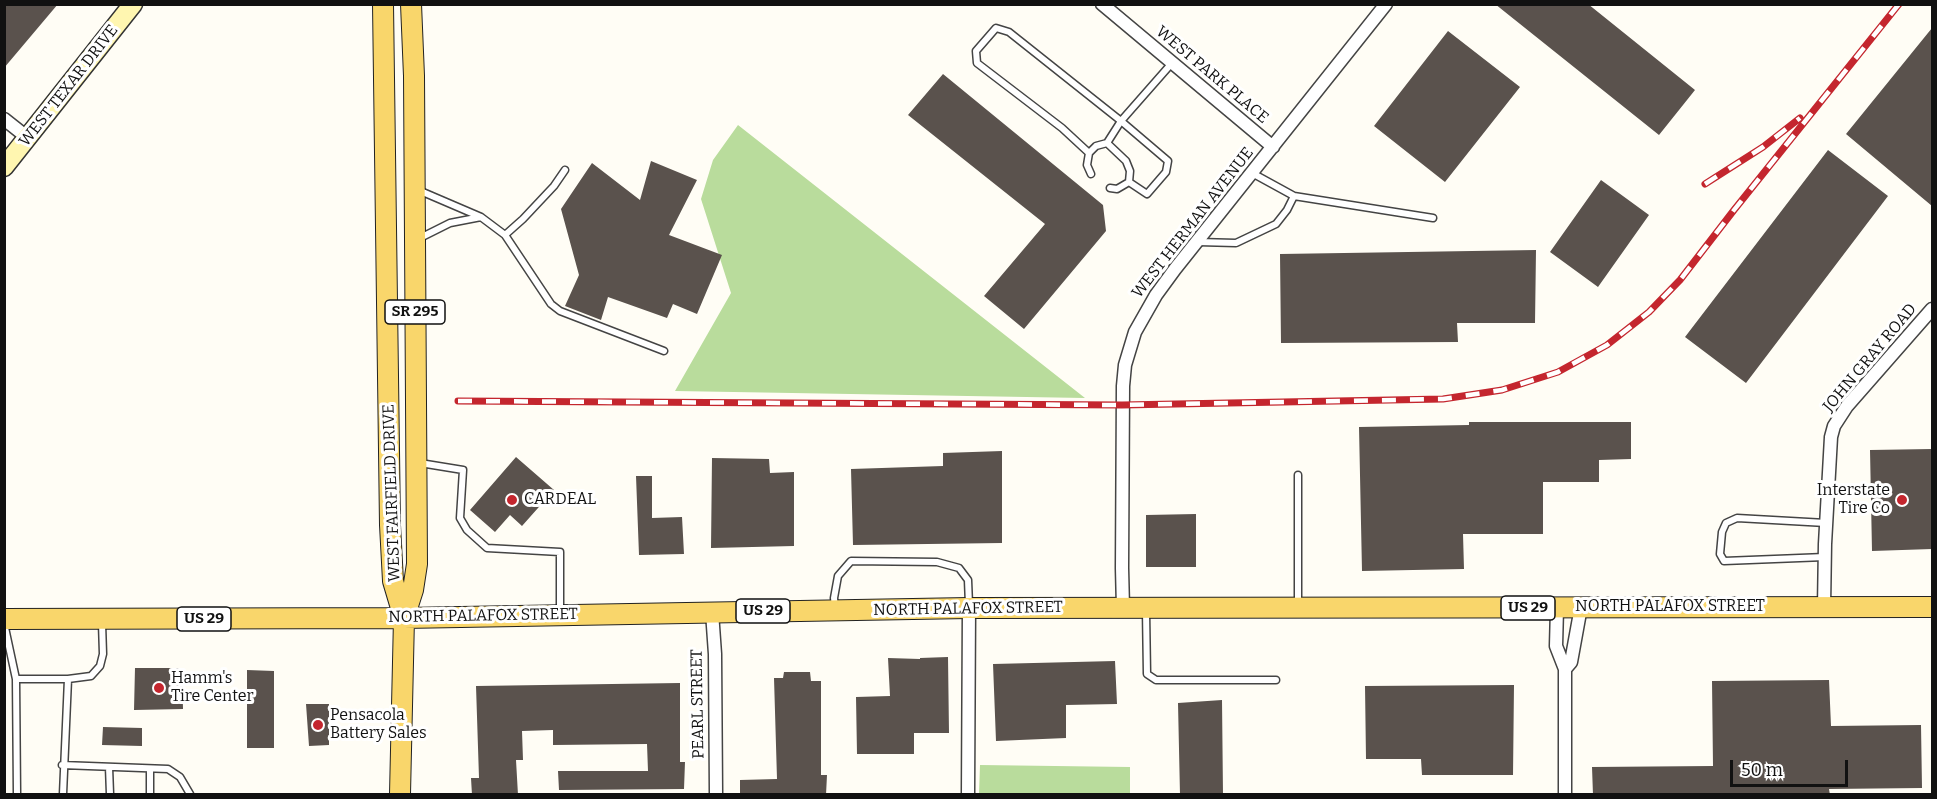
<!DOCTYPE html>
<html>
<head>
<meta charset="utf-8">
<style>
	body { margin:0 }
	#map { position:relative; width:1937px; height:799px; overflow:hidden; background:#fffdf5; font-family:Bitter,serif }
	canvas { display:block }
	.frame { position:absolute; inset:0; border:6px solid #111; pointer-events:none }
	.scale { position:absolute; left:1730px; top:760px; width:118px; height:27px; box-sizing:border-box; border:3px solid #111; border-top:0; padding-left:8px; font-size:18px; line-height:21px; white-space:nowrap; color:#111; -webkit-text-stroke:4px #fff; paint-order:stroke }
</style>
</head>
<body>
<div id="map">
<canvas width="1937" height="799"></canvas>
<div class="frame"></div>
<div class="scale">50 m</div>
</div>
<script>
const ctx = document.querySelector('canvas').getContext('2d');
ctx.lineJoin = 'round';
function fill(path, color) {
  ctx.fillStyle = color;
  ctx.fill(path, 'evenodd');
}
function poly(rows) {
  const path = new Path2D();
  for (const r of rows) {
    path.moveTo(r[0], r[1]);
    for (let i = 2; i < r.length; i += 2) path.lineTo(r[i], r[i + 1]);
  }
  return path;
}
function stroke(path, color, width, dash) {
  ctx.strokeStyle = color;
  ctx.lineWidth = width;
  ctx.lineCap = dash ? 'butt' : 'round';
  ctx.setLineDash(dash || []);
  ctx.stroke(path);
}
function write(font, color, halo, rows, align = 'center') {
  ctx.font = font + ' Bitter,serif';
  ctx.lineWidth = 6;
  ctx.setLineDash([]);
  ctx.textBaseline = 'middle';
  ctx.strokeStyle = halo;
  ctx.fillStyle = color;
  for (const [text, x, y, turn = 0] of rows) {
    ctx.save();
    ctx.translate(x, y);
    ctx.rotate((+turn || 0) * Math.PI / 180);
    ctx.textAlign = isNaN(turn) ? turn : align;
    if (halo) ctx.strokeText(text, 0, 0);
    ctx.fillText(text, 0, 0);
    ctx.restore();
  }
}
fill(poly([
	[738,125,1085,398,675,391,731,293,701,199,713,160],
	[980,765,1130,767,1130,794,979,794]
]), '#b9dc9c');
fill(poly([
	[4,4,58,4,4,68],
	[1495,4,1588,4,1695,90,1659,135],
	[1932,28,1932,206,1846,134],
	[1448,31,1520,87,1445,182,1374,126],
	[943,74,1103,205,1106,231,1024,329,984,296,1045,224,908,115],
	[1828,150,1888,196,1746,383,1685,337],
	[651,161,697,180,669,235,722,255,697,314,673,304,667,318,608,297,601,320,565,306,579,275,561,209,592,163,640,200],
	[1601,180,1649,215,1598,287,1550,252],
	[1536,250,1535,323,1457,323,1458,342,1281,343,1280,254],
	[1469,422,1631,422,1631,459,1599,460,1599,482,1543,482,1543,534,1463,534,1464,569,1362,571,1359,427,1469,425],
	[1932,449,1932,549,1872,551,1870,450],
	[1002,451,1002,543,853,545,851,469,943,466,943,453],
	[516,457,554,490,522,526,510,515,495,532,470,510],
	[712,458,769,459,770,473,794,472,794,546,711,548],
	[636,476,652,476,652,518,682,517,684,554,639,555],
	[1196,514,1196,567,1146,567,1146,515],
	[948,657,949,733,914,733,914,754,857,754,856,697,890,696,888,658,920,659,920,658],
	[1115,661,1117,704,1066,705,1066,738,996,741,993,664],
	[135,668,182,668,183,709,134,710],
	[247,670,274,671,274,748,247,748],
	[784,672,810,672,811,681,821,681,821,775,827,775,826,795,740,795,740,780,777,779,774,678,783,678],
	[1829,680,1831,726,1921,725,1922,788,1829,789,1830,795,1593,795,1592,767,1713,766,1712,681],
	[680,683,680,762,685,762,684,789,559,790,558,771,648,771,647,744,553,745,553,730,522,731,523,760,516,760,518,795,472,795,471,778,479,778,476,686],
	[1514,685,1513,775,1422,775,1421,759,1366,759,1365,686],
	[1222,700,1223,795,1180,795,1178,703],
	[306,704,329,704,329,745,309,746],
	[103,727,142,728,142,746,102,745]
]), '#5a524d');
const service = poly([
	[1107,143,1126,161,1130,171,1129,182],
	[1089,153,1062,128,977,63,976,51,996,28,1009,32,1121,121,1172,63],
	[1091,174,1087,165,1089,153,1096,146,1107,143,1121,121,1168,161,1166,172,1147,194,1129,182],
	[1110,188,1117,189,1129,182],
	[1294,196,1433,218],
	[481,217,505,235,551,304,560,311,664,351],
	[505,235,523,219,554,186,565,170],
	[418,239,450,223,481,217,418,190],
	[1198,242,1236,243,1276,224,1287,210,1294,196,1252,173],
	[420,463,463,470,460,518,467,530,487,548,560,552,560,611],
	[1825,557,1724,561,1720,554,1722,532,1726,523,1737,518,1826,523],
	[1298,604,1298,475],
	[835,607,834,598,838,576,851,561,937,562,959,568,968,580,969,605],
	[1146,611,1147,674,1156,680,1276,680],
	[4,623,16,679,68,679,91,676,100,666,103,654,102,623],
	[16,679,17,794],
	[62,765,168,769,180,777,190,794],
	[109,767,110,794],
	[150,769,150,794],
	[63,794,68,679]
]);
const minor = poly([
	[1102,4,1273,147],
	[4,119,28,138],
	[1824,607,1825,544,1831,437,1834,426,1847,406,1932,309],
	[1123,608,1122,568,1123,386,1125,365,1135,332,1156,295,1175,269,1386,4],
	[1557,608,1556,646,1565,669,1565,794],
	[712,612,715,654,716,794],
	[1565,669,1571,662,1581,607],
	[968,794,969,608]
]);
const secondary = poly([
	[4,167,133,4]
]);
const primary = poly([
	[383,4,390,525,393,581,404,618],
	[4,619,404,618,969,608,1932,607],
	[400,794,404,618,413,590,417,564,414,76,411,4]
]);
stroke(service, '#444', 9);
stroke(minor, '#444', 15);
stroke(secondary, '#333', 21);
stroke(primary, '#222', 22);
stroke(service, '#fff', 6);
stroke(minor, '#fff', 12);
stroke(secondary, '#fff6b0', 18);
stroke(primary, '#f9d66b', 20);
const rail = poly([
	[1705,184,1763,147,1800,118],
	[458,401,1122,405,1443,399,1502,390,1558,372,1607,345,1649,312,1680,280,1734,210,1899,4]
]);
stroke(rail, '#c4262e', 7);
stroke(rail, '#fff', 4.5, [14]);
for (const [x, y, r, color] of [
	[512,500,6,"#c4262e"],
	[1902,500,6,"#c4262e"],
	[159,688,6,"#c4262e"],
	[318,725,6,"#c4262e"]
]) {
  const dot = new Path2D();
  dot.arc(x, y, r, 0, 2 * Math.PI);
  ctx.fillStyle = color;
  ctx.fill(dot);
  stroke(dot, '#fff', 2);
}
for (const [x, y, w] of [
	[415,312,60],
	[1528,608,54],
	[763,611,54],
	[204,619,54]
]) {
  const box = new Path2D();
  box.roundRect(x - w / 2, y - 12, w, 24, 4.5);
  ctx.fillStyle = '#fff';
  ctx.fill(box);
  stroke(box, '#111', 1.5);
}
write('bold 15px', '#111', null, [
	["SR 295",415,312],
	["US 29",1528,608],
	["US 29",763,611],
	["US 29",204,619]
]);
write('16px', '#111', '#fff', [
	["WEST PARK PLACE",1212,75,40],
	["WEST TEXAR DRIVE",69,86,-52],
	["WEST HERMAN AVENUE",1193,223,-52],
	["JOHN GRAY ROAD",1870,358,-50],
	["WEST FAIRFIELD DRIVE",392,493,-92],
	["NORTH PALAFOX STREET",1670,607],
	["NORTH PALAFOX STREET",968,609,-1],
	["NORTH PALAFOX STREET",483,616,-1],
	["PEARL STREET",698,704,-91]
]);
write('16px', '#111', '#fff', [
	["Interstate",1890,491,"right"],
	["Tire Co",1890,509,"right"],
	["CARDEAL",524,500],
	["Hamm's",171,679],
	["Tire Center",171,697],
	["Pensacola",330,716],
	["Battery Sales",330,734]
], 'left');
</script>
</body>
</html>
